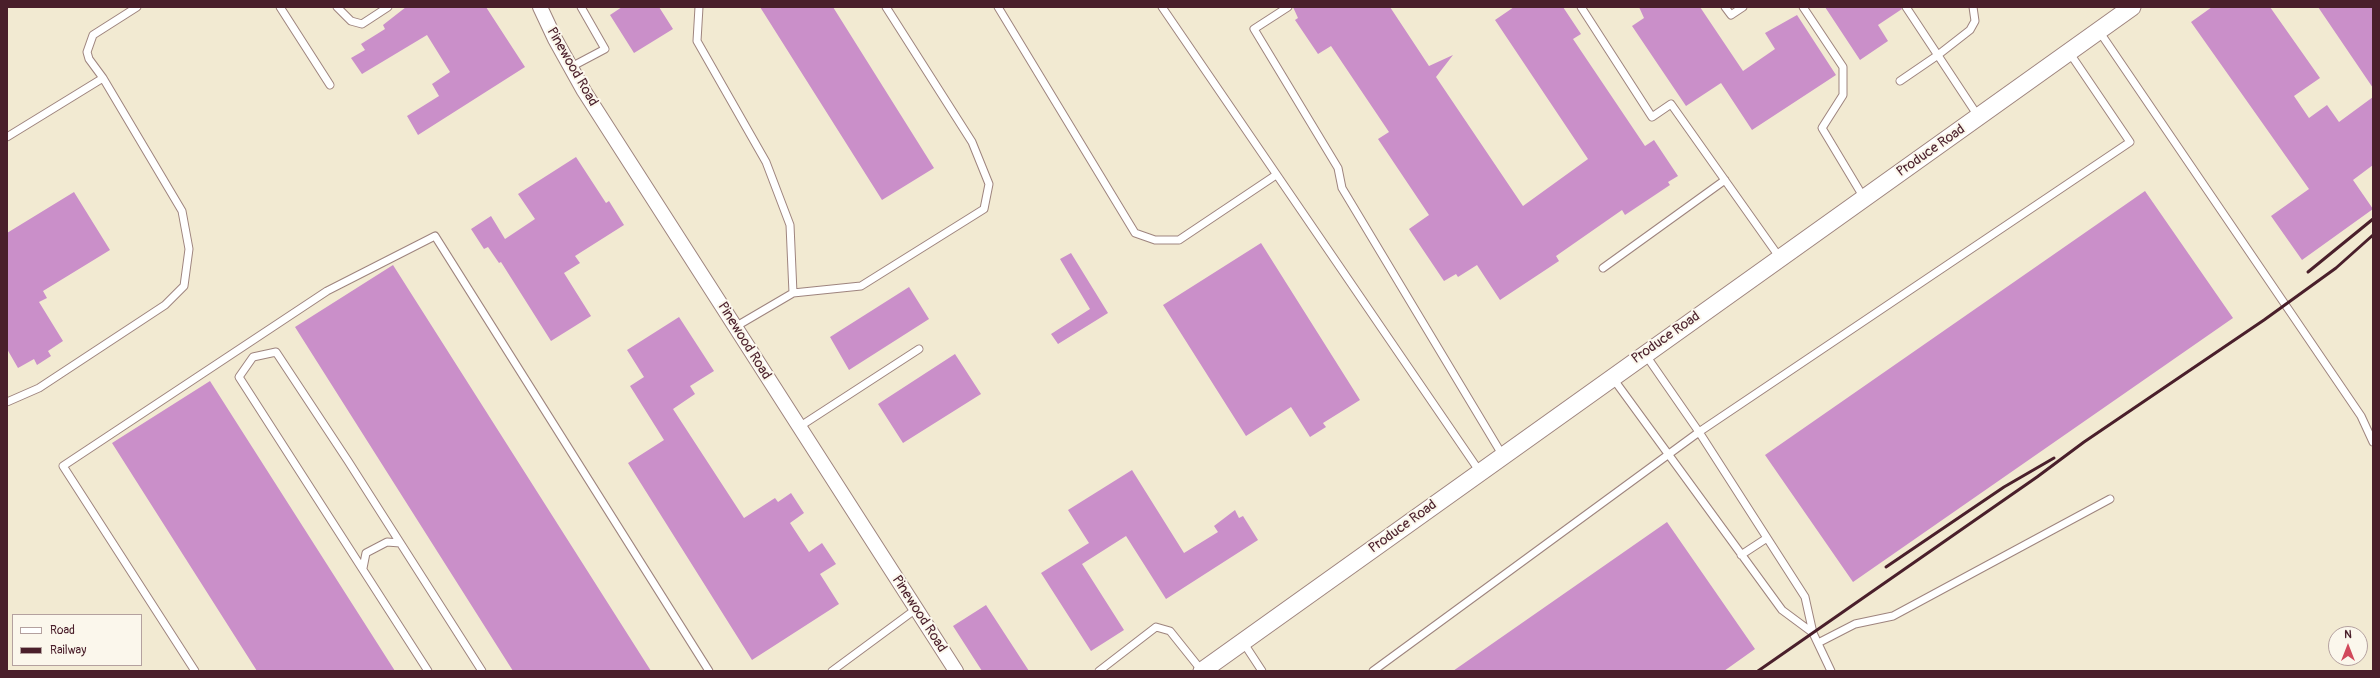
<!DOCTYPE html>
<html>
<head>
<meta charset="utf-8">
<style>
	body { margin:0 }
	#map { position:relative; width:2380px; height:678px; overflow:hidden; background:#f2ead2; font-family:Pangolin,sans-serif }
	canvas { display:block }
	.frame { position:absolute; inset:0; border:8px solid #4a1f2b; pointer-events:none }
	.legend { position:absolute; left:12px; top:614px; width:130px; height:52px; box-sizing:border-box; background:#fbf7ec; border:1px solid #b4a19f; margin:0; padding:5px 7px; list-style:none; font-size:12px; color:#4a1f2b }
	.legend li { display:flex; align-items:center; gap:8px; height:20px }
	.legend b { width:20px; border:1px solid #b4a19f }
	.north { position:absolute; left:2328px; top:626px; width:40px; height:40px; box-sizing:border-box; background:#fbf7ec; border:1px solid #b4a19f; border-radius:50%; rotate:0deg; font-size:11px; font-weight:700; line-height:16px; text-align:center; color:#4a1f2b }
	.north::after { content:''; display:block; margin:auto; width:14px; height:18px; background:#d1495b; clip-path:polygon(50% 0,100% 100%,50% 72%,0 100%) }
</style>
</head>
<body>
<div id="map">
<canvas width="2380" height="678"></canvas>
<div class="frame"></div>
<ul class="legend">
<li><b style="height:5px;background:#fff"></b>Road</li>
<li><b style="height:5px;background:#4a1f2b"></b>Railway</li>
</ul>
<div class="north">N</div>
</div>
<script>
const ctx = document.querySelector('canvas').getContext('2d');
ctx.lineJoin = 'round';
function fill(path, color) {
  ctx.fillStyle = color;
  ctx.fill(path, 'evenodd');
}
function poly(rows) {
  const path = new Path2D();
  for (const r of rows) {
    path.moveTo(r[0], r[1]);
    for (let i = 2; i < r.length; i += 2) path.lineTo(r[i], r[i + 1]);
  }
  return path;
}
function stroke(path, color, width, dash) {
  ctx.strokeStyle = color;
  ctx.lineWidth = width;
  ctx.lineCap = dash ? 'butt' : 'round';
  ctx.setLineDash(dash || []);
  ctx.stroke(path);
}
function write(font, color, halo, rows, align = 'center') {
  ctx.font = font + ' Pangolin,sans-serif';
  ctx.lineWidth = 4;
  ctx.setLineDash([]);
  ctx.textBaseline = 'middle';
  ctx.strokeStyle = halo;
  ctx.fillStyle = color;
  for (const [text, x, y, turn = 0] of rows) {
    ctx.save();
    ctx.translate(x, y);
    ctx.rotate((+turn || 0) * Math.PI / 180);
    ctx.textAlign = isNaN(turn) ? turn : align;
    if (halo) ctx.strokeText(text, 0, 0);
    ctx.fillText(text, 0, 0);
    ctx.restore();
  }
}
fill(poly([
	[406,7,486,7,525,67,418,135,407,116,439,96,432,84,450,72,427,35,362,74,351,58,365,50,361,44,385,29,383,25],
	[622,7,659,7,673,29,634,53,610,15],
	[760,7,833,7,934,168,882,200],
	[1293,7,1390,7,1429,66,1453,55,1436,77,1523,206,1588,159,1495,20,1514,7,1563,7,1581,34,1573,39,1645,146,1654,140,1678,176,1668,182,1670,185,1625,215,1622,210,1556,256,1559,261,1500,300,1477,265,1458,277,1456,274,1444,281,1409,229,1429,215,1378,139,1389,132,1331,46,1318,54,1295,20,1298,18],
	[1639,7,1700,7,1743,71,1775,49,1765,33,1797,15,1836,75,1752,130,1721,83,1686,106,1632,26,1644,18],
	[1825,7,1901,7,1902,9,1878,25,1888,41,1860,60],
	[2212,7,2270,7,2320,78,2294,96,2309,118,2327,105,2339,122,2373,97,2373,165,2353,180,2373,209,2302,260,2271,216,2309,189,2191,22],
	[2318,7,2373,7,2373,88],
	[576,157,606,203,609,201,624,225,575,256,580,263,564,273,591,316,551,341,501,262,499,263,488,247,484,249,471,229,491,216,505,239,535,219,518,194],
	[2145,191,2233,318,1853,582,1765,455],
	[74,192,110,250,43,291,47,298,39,302,63,341,48,351,51,356,37,365,34,359,18,368,7,349,7,233],
	[1261,243,1360,400,1323,423,1326,427,1310,437,1291,407,1246,436,1163,305],
	[1071,253,1108,313,1058,344,1051,334,1090,309,1060,259],
	[393,265,651,671,513,671,295,327],
	[909,287,929,319,849,370,830,337],
	[679,317,714,371,690,386,695,394,673,409,744,518,775,498,778,502,791,493,804,513,790,523,809,552,822,543,836,564,820,574,839,604,752,660,628,463,664,440,630,386,644,377,627,350],
	[955,354,981,394,903,443,878,404],
	[210,381,395,671,257,671,112,443],
	[1132,470,1184,553,1218,532,1214,526,1235,510,1239,518,1243,516,1258,540,1166,599,1126,536,1082,564,1124,630,1091,651,1041,573,1089,543,1068,510],
	[1667,522,1755,649,1724,671,1453,671],
	[986,605,1029,671,982,671,953,626]
]), '#ca8fc9');
const service = poly([
	[280,7,330,85],
	[337,7,351,21,362,24,388,7],
	[699,7,697,41,766,162,790,225,793,293],
	[998,7,1135,233,1155,240,1179,240,1276,175],
	[1162,7,1480,472],
	[1288,7,1254,29,1338,168,1342,188,1503,456],
	[1581,7,1652,117,1671,104,1780,258],
	[1725,7,1731,15,1743,7],
	[1803,7,1843,67,1843,95,1822,128,1864,198],
	[1906,7,1978,116],
	[2099,31,2361,416,2373,442],
	[571,67,605,49,581,7],
	[103,78,89,59,87,52,93,35,137,7],
	[1900,81,1938,55,1970,30,1975,21,1973,7],
	[7,137,103,78,182,211,189,249,184,286,165,305,39,388,7,402],
	[1603,268,1725,180],
	[735,327,793,293,861,286,984,209,989,184,972,142,886,7],
	[1645,354,1699,432,1805,597,1813,633,1831,671],
	[1612,377,1782,610,1813,633],
	[799,427,919,349],
	[1741,555,1767,538],
	[363,568,366,553,387,542,400,543],
	[1243,642,1262,671],
	[1818,643,1855,624,1893,616,2110,499],
	[195,671,63,466,327,291,435,236,709,671],
	[428,671,239,377,253,357,276,352,348,461,482,671],
	[832,671,916,609],
	[1099,671,1156,627,1170,631,1202,671],
	[1373,671,1699,432,2130,142,2069,52]
]);
const minor = poly([
	[540,7,555,39,584,91,956,671]
]);
const tertiary = poly([
	[1202,671,2132,7]
]);
stroke(service, '#9e847e', 9);
stroke(minor, '#9e847e', 16);
stroke(tertiary, '#9e847e', 19);
stroke(service, '#fff', 7);
stroke(minor, '#fff', 14);
stroke(tertiary, '#fff', 17);
stroke(poly([
	[2308,272,2373,219],
	[1886,567,2004,487,2054,458],
	[1758,671,2037,477,2084,442,2264,320,2336,268,2373,235]
]), '#4a1f2b', 3);
write('14px', '#4a1f2b', '#fbf7ec', [
	["Pinewood Road",572,67,60],
	["Produce Road",1931,151,-35],
	["Produce Road",1666,338,-35],
	["Pinewood Road",744,341,58],
	["Produce Road",1403,527,-36],
	["Pinewood Road",919,614,57]
]);
</script>
</body>
</html>
